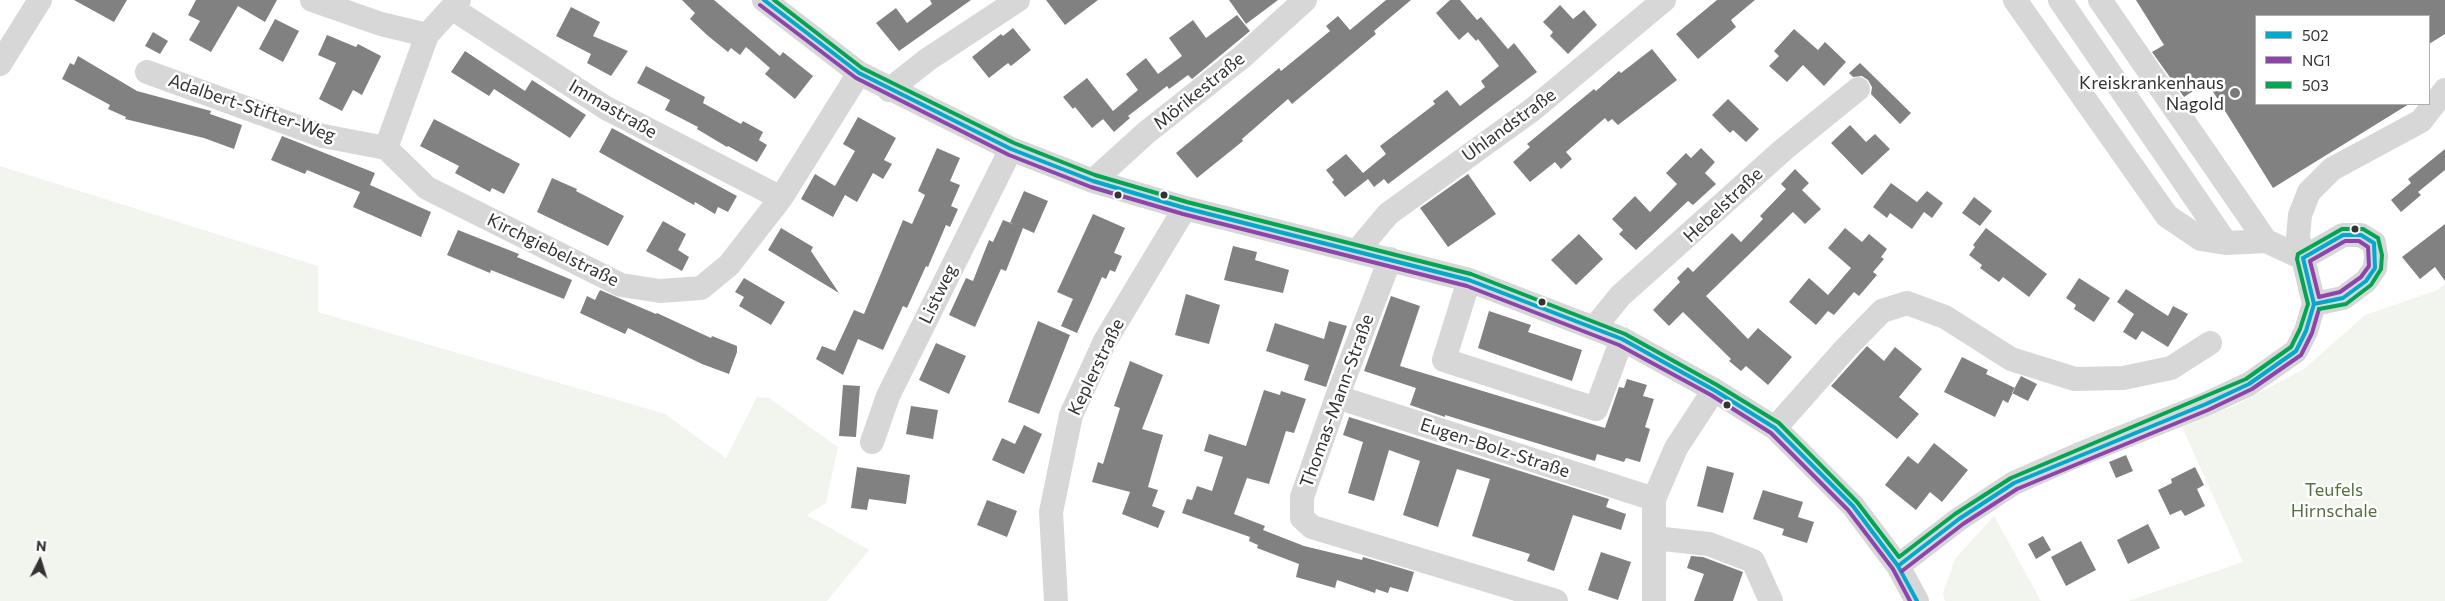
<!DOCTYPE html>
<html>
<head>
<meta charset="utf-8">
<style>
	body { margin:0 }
	#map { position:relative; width:2445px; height:601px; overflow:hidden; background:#fff; font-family:Commissioner,sans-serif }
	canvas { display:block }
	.legend { position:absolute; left:2255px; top:15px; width:175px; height:90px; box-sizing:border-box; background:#fff; border:1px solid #adadad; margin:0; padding:6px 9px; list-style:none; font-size:15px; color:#333 }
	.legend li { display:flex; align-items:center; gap:10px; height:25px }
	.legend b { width:25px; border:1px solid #adadad }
	.north { position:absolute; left:15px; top:536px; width:50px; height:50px; -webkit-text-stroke:4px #fff; paint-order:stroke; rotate:5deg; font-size:14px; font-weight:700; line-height:20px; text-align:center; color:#333 }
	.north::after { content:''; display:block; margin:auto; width:18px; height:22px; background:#333; clip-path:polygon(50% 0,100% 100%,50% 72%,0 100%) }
</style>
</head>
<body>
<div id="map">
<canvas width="2445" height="601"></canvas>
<ul class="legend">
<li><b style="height:6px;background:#00a9ce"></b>502</li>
<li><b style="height:6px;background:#8e44ad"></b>NG1</li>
<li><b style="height:6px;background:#00a651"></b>503</li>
</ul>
<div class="north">N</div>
</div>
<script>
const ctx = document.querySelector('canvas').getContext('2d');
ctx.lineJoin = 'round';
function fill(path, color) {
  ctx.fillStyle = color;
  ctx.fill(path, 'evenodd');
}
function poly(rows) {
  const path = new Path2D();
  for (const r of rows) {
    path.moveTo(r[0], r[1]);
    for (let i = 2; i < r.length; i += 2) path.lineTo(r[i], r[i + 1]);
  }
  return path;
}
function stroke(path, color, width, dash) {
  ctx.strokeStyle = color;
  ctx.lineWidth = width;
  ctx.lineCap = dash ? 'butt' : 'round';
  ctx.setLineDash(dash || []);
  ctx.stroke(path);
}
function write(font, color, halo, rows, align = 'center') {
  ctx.font = font + ' Commissioner,sans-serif';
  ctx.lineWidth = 5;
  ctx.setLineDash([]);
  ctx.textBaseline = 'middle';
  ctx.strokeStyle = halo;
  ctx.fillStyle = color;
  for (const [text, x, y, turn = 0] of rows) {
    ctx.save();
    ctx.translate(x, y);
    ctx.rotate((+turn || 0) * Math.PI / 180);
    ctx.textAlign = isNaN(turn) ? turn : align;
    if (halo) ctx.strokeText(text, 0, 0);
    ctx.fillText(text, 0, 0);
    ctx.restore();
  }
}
fill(poly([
	[0,166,318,266,318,312,665,414,726,458,757,397,769,398,838,447,826,503,807,515,869,550,827,601,0,601],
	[2445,283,2445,601,2128,601,2243,562,2182,427,2234,406,2304,369,2365,315,2438,290],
	[1994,516,2041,601,1945,601,1943,593,1955,559]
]), '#f1f5ed');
fill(poly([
	[74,0,127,0,114,22],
	[196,0,277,0,265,22,238,6,211,52,189,40,200,21,188,15],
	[682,0,714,0,780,56,783,52,813,76,795,99,765,74,770,68,746,47,740,55,731,48,728,52,707,35,690,19,695,13],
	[930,0,971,0,899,51,876,23,896,8,907,23,932,4],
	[1046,0,1098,0,1065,25],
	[1229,0,1278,0,1246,24],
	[1386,0,1411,0,1374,31,1376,34,1292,104,1288,99,1242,139,1243,141,1197,178,1176,153,1279,68,1281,71,1330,31,1326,26,1338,16,1350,30],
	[1450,0,1460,0,1477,20,1481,17,1508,49,1514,43,1537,72,1388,184,1384,179,1374,187,1368,179,1345,197,1332,182,1334,180,1326,170,1346,154,1363,173,1386,154,1380,146,1435,104,1433,101,1447,90,1460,106,1485,87,1481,81,1499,66,1478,39,1476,41,1468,32,1459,40,1436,13],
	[1717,0,1755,0,1731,20,1736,27,1698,59,1676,34],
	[2136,0,2445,0,2445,34,2429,44,2429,16,2256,16,2256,104,2409,104,2273,188,2207,82,2184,97,2152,52,2164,45],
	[1560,5,1573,19,1584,10,1597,25,1568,54,1550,36,1553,32,1543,22],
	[571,7,600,22,593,36,628,51,611,76,587,63,591,54,556,36],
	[1237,15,1250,31,1192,79,1188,75,1169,89,1167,86,1128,116,1130,118,1114,132,1103,119,1108,115,1092,128,1075,107,1073,109,1063,97,1087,78,1113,111,1138,90,1126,74,1146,58,1158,74,1182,56,1169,38,1193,20,1206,38],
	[275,19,299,31,283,62,259,49],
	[1013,28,1031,50,1011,66,1008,63,989,78,972,57,1001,34,1003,36],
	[1794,29,1818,50,1825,42,1846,62,1824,86,1803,65,1787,82,1769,66,1779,56,1774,51],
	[153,32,168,41,160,54,145,46],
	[327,35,356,47,358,44,381,56,362,95,353,90,342,111,319,99,336,63,318,55],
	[1652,49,1677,80,1618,125,1612,119,1608,122,1605,118,1566,152,1572,159,1561,169,1555,162,1530,182,1513,162,1530,147,1527,144,1594,89,1596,91,1619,71,1621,73],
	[465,51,525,91,532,80,586,115,570,138,494,89,489,96,451,72],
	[78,56,137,91,211,111,210,114,242,125,234,149,204,138,125,119,126,117,108,109,110,105,62,79,70,63,74,65],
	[1860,63,1911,113,1900,124,1871,94,1872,87,1868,80,1862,76,1853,77,1849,73],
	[646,66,705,97,703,103,741,124,743,121,763,132,759,140,767,145,757,162,728,146,727,147,697,129,698,127,665,110,670,100,637,83],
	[1728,99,1759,129,1746,142,1733,130,1730,133,1712,115],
	[858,117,896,138,884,160,892,164,883,179,873,173,857,202,845,195,833,217,801,199,815,174,835,186,855,151,843,144],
	[434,119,520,164,504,194,492,188,490,192,455,173,459,166,420,146],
	[1850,125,1866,142,1875,134,1890,149,1862,175,1831,143],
	[612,128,737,196,728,212,718,207,715,214,695,202,694,205,599,152],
	[282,136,375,173,370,185,431,212,421,237,353,207,360,192,307,170,305,174,271,160],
	[937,148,960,158,950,181,960,185,951,206,958,209,950,227,946,225,928,267,926,266,907,308,903,306,883,350,858,339,843,375,816,359,822,346,835,351,854,310,864,314,903,220,912,224,925,195,918,191],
	[1701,148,1715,162,1705,173,1716,184,1693,205,1688,201,1636,250,1619,234,1623,230,1612,219,1635,196,1650,212,1677,184,1666,173,1686,153,1691,158],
	[2445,149,2445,170,2418,192,2421,195,2401,212,2391,200,2411,183,2408,179],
	[1795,169,1809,183,1802,190,1821,209,1805,224,1793,212,1706,296,1748,339,1758,328,1792,357,1768,385,1746,366,1741,371,1729,361,1731,359,1683,312,1669,326,1653,310,1680,282,1677,278,1688,267,1693,272,1732,233,1741,242,1763,219,1760,216,1786,189,1781,184],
	[1468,174,1496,214,1448,247,1420,208],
	[552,178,577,189,576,191,624,216,608,246,537,212],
	[1891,183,1917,202,1927,191,1943,203,1932,218,1924,212,1912,229,1890,213,1887,218,1873,207],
	[1024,191,1048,201,1034,233,1023,228,1006,271,1001,269,975,327,949,315,966,278,973,281,989,240,993,242,1003,220,1016,225,1010,223],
	[1974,197,1992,211,1980,226,1962,213],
	[1093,214,1125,228,1114,253,1122,256,1115,272,1110,270,1106,279,1102,277,1077,333,1061,326,1073,299,1057,292],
	[663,221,686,234,678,250,689,257,682,271,646,251],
	[2445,224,2445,281,2435,267,2420,279,2402,257],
	[781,228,813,247,811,251,839,293,768,250],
	[1845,228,1862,242,1869,234,1887,249,1881,257,1884,259,1873,272,1877,275,1859,296,1854,292,1834,315,1828,311,1816,325,1789,302,1809,278,1828,295,1851,268,1828,248],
	[1986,228,2047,274,2029,297,2003,277,1999,282,1980,268,1982,265,1969,255,1975,247,1973,245],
	[458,230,519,254,517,257,572,280,564,299,491,270,490,273,447,255],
	[1579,234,1603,259,1576,285,1551,260],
	[1233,246,1257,252,1255,260,1289,270,1283,293,1224,280],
	[744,278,785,302,771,325,739,306,744,297,735,292],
	[2079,278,2110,298,2094,322,2074,309,2076,305,2066,298],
	[2126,289,2168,316,2173,306,2188,314,2168,347,2142,331,2136,340,2123,332,2134,314,2117,302],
	[600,290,656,314,657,313,711,338,712,336,737,346,737,352,729,374,702,364,628,328,625,334,580,313,587,296,595,300],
	[1186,294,1220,305,1209,344,1175,335],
	[1391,296,1420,306,1400,366,1605,428,1619,387,1624,388,1627,379,1647,385,1643,396,1654,399,1645,427,1650,429,1640,462,1626,458,1624,462,1597,454,1595,461,1445,415,1445,417,1410,405,1416,388,1364,371],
	[1489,311,1531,325,1528,332,1582,350,1572,381,1478,348],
	[1038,321,1070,335,1039,414,1008,402],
	[1329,321,1347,326,1326,387,1304,380,1309,365,1266,351,1275,323,1324,339],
	[936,343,966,356,949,394,919,380],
	[1867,346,1884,361,1895,347,1922,369,1899,397,1919,414,1897,439,1831,386],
	[1962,357,1988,370,1986,374,2015,388,2008,403,2003,400,1995,417,1944,392],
	[1130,361,1163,375,1142,429,1163,435,1148,487,1158,490,1152,506,1165,511,1158,528,1122,514,1130,492,1092,482,1098,462,1103,464,1120,408,1114,406],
	[2021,376,2037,384,2028,401,2012,393],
	[843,385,860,386,856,437,839,436],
	[1264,390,1280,395,1281,391,1306,399,1294,433,1286,431,1269,484,1247,478,1234,514,1265,526,1263,530,1304,546,1362,560,1363,557,1414,572,1408,592,1390,587,1388,593,1376,589,1375,593,1337,580,1335,588,1296,577,1299,564,1257,548,1258,545,1249,541,1250,537,1182,513,1187,499,1192,500,1197,486,1212,491,1223,457,1204,451,1209,434,1246,446],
	[911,406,938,410,933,439,906,434],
	[1349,417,1609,499,1606,507,1626,514,1621,530,1573,515,1554,571,1527,561,1530,554,1472,536,1490,479,1457,469,1438,527,1403,515,1420,461,1389,450,1374,501,1348,493,1363,442,1343,435],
	[1024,425,1042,434,1024,474,992,460,1002,438,1015,444],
	[1934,443,1968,470,1942,502,1930,492,1916,510,1885,485,1908,456,1918,464],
	[2126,455,2133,471,2116,478,2109,462],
	[1707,466,1734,473,1723,513,1697,506],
	[857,467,910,475,906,504,869,499,867,510,851,508],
	[2195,467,2204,485,2197,489,2205,506,2185,516,2181,510,2170,515,2158,490,2172,483,2171,479],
	[1763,490,1803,502,1798,517,1814,522,1807,543,1782,535,1784,529,1753,519],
	[987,500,1017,511,1007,537,977,525],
	[2148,524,2160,548,2128,564,2117,540],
	[2043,536,2051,550,2036,559,2028,544],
	[2081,541,2096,570,2066,586,2051,557],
	[1601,552,1631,562,1618,600,1588,590],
	[1691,556,1703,557,1743,572,1733,601,1694,601,1704,574,1687,568]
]), '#818181');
stroke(poly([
	[312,0,381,24,427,35],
	[459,0,427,35,386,148,427,188,621,285,660,291,701,288,729,265,781,198,859,73],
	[764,0,859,73,1011,149,1093,181,1185,208,1469,280,1622,339,1714,390,1775,428,1853,506,1898,566,1917,601],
	[2015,0,2167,216,2201,239,2226,243,2266,241,2303,258],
	[2060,0,2226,243],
	[2100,0,2266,241],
	[453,9,606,108,781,198],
	[0,64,40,0],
	[147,72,323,136,386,148],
	[889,90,927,60,1018,0],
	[1093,181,1147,132,1242,57,1305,0],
	[1357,251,1388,214,1532,110,1664,0],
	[2303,258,2343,235,2361,235,2374,243,2376,256,2375,268,2366,281,2343,298,2314,304],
	[1390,259,1337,397,1302,497,1302,518,1312,527,1556,601],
	[1469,280,1444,360,1596,409,1622,339],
	[1595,327,1620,296,1783,150,1858,89],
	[1337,397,1654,499],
	[1775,428,1846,348,1882,311,1907,303,1945,317,2011,359,2075,379,2123,378,2171,368,2210,343],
	[872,442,888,396,1011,149],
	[1654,538,1709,544,1753,561,1771,601],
	[1898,566,1959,519,2014,483,2080,454,2206,404,2249,384,2296,351,2306,331,2314,304,2298,237,2300,215,2309,192,2332,169,2421,121,2445,90],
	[1056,601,1051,512,1071,415,1105,341,1185,208],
	[1654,601,1654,499,1676,448,1714,390]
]), '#d7d7d7', 24);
stroke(poly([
	[764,0,859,73,1011,149,1093,181,1185,208,1469,280,1622,339,1714,390,1775,428,1853,506,1898,566,1917,601],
	[2303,258,2343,235,2361,235,2374,243,2375,268,2366,281,2343,298,2314,304],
	[1898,566,1959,519,2014,483,2206,404,2249,384,2296,351,2306,331,2314,304,2303,258]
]), '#00a9ce', 4);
stroke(poly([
	[760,5,856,78,1009,155,1091,187,1183,214,1467,286,1619,345,1711,395,1771,433,1848,510,1893,569,1910,601],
	[2345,241,2359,241,2368,247,2369,266,2361,277,2340,292,2319,297,2310,261,2345,241],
	[1902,571,1963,524,2017,489,2208,410,2252,389,2301,355,2312,333,2319,309]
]), '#8e44ad', 4);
stroke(poly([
	[774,0,862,68,1014,143,1095,175,1187,202,1471,274,1625,334,1717,385,1779,423,1857,502,1899,557,1955,514,2011,478,2246,379,2291,347,2300,329,2308,304,2297,259,2298,254,2342,229,2363,229,2378,238,2382,255,2381,269,2371,285,2346,304,2319,309]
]), '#00a651', 4);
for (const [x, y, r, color] of [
	[2235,93,6,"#7a7a7a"],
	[1118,195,4.5,"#333"],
	[1164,195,4.5,"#333"],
	[2355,229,4.5,"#333"],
	[1542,302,4.5,"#333"],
	[1727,405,4.5,"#333"]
]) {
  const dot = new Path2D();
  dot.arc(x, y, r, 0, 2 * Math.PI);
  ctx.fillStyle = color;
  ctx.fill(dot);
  stroke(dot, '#fff', 2);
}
write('18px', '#333', '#fff', [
	["Kreiskrankenhaus",2224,83],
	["Nagold",2224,104]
], 'right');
write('18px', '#333', '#fff', [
	["Mörikestraße",1199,91,-39],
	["Adalbert-Stifter-Weg",252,108,19],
	["Immastraße",613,109,30],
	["Uhlandstraße",1509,125,-36],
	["Hebelstraße",1723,205,-43],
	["Kirchgiebelstraße",553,250,26],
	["Listweg",938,294,-64],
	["Keplerstraße",1096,367,-64],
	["Thomas-Mann-Straße",1337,401,-70],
	["Eugen-Bolz-Straße",1495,448,18]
]);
write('18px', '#56703f', '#fff', [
	["Teufels",2334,490],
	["Hirnschale",2334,511]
]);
</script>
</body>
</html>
